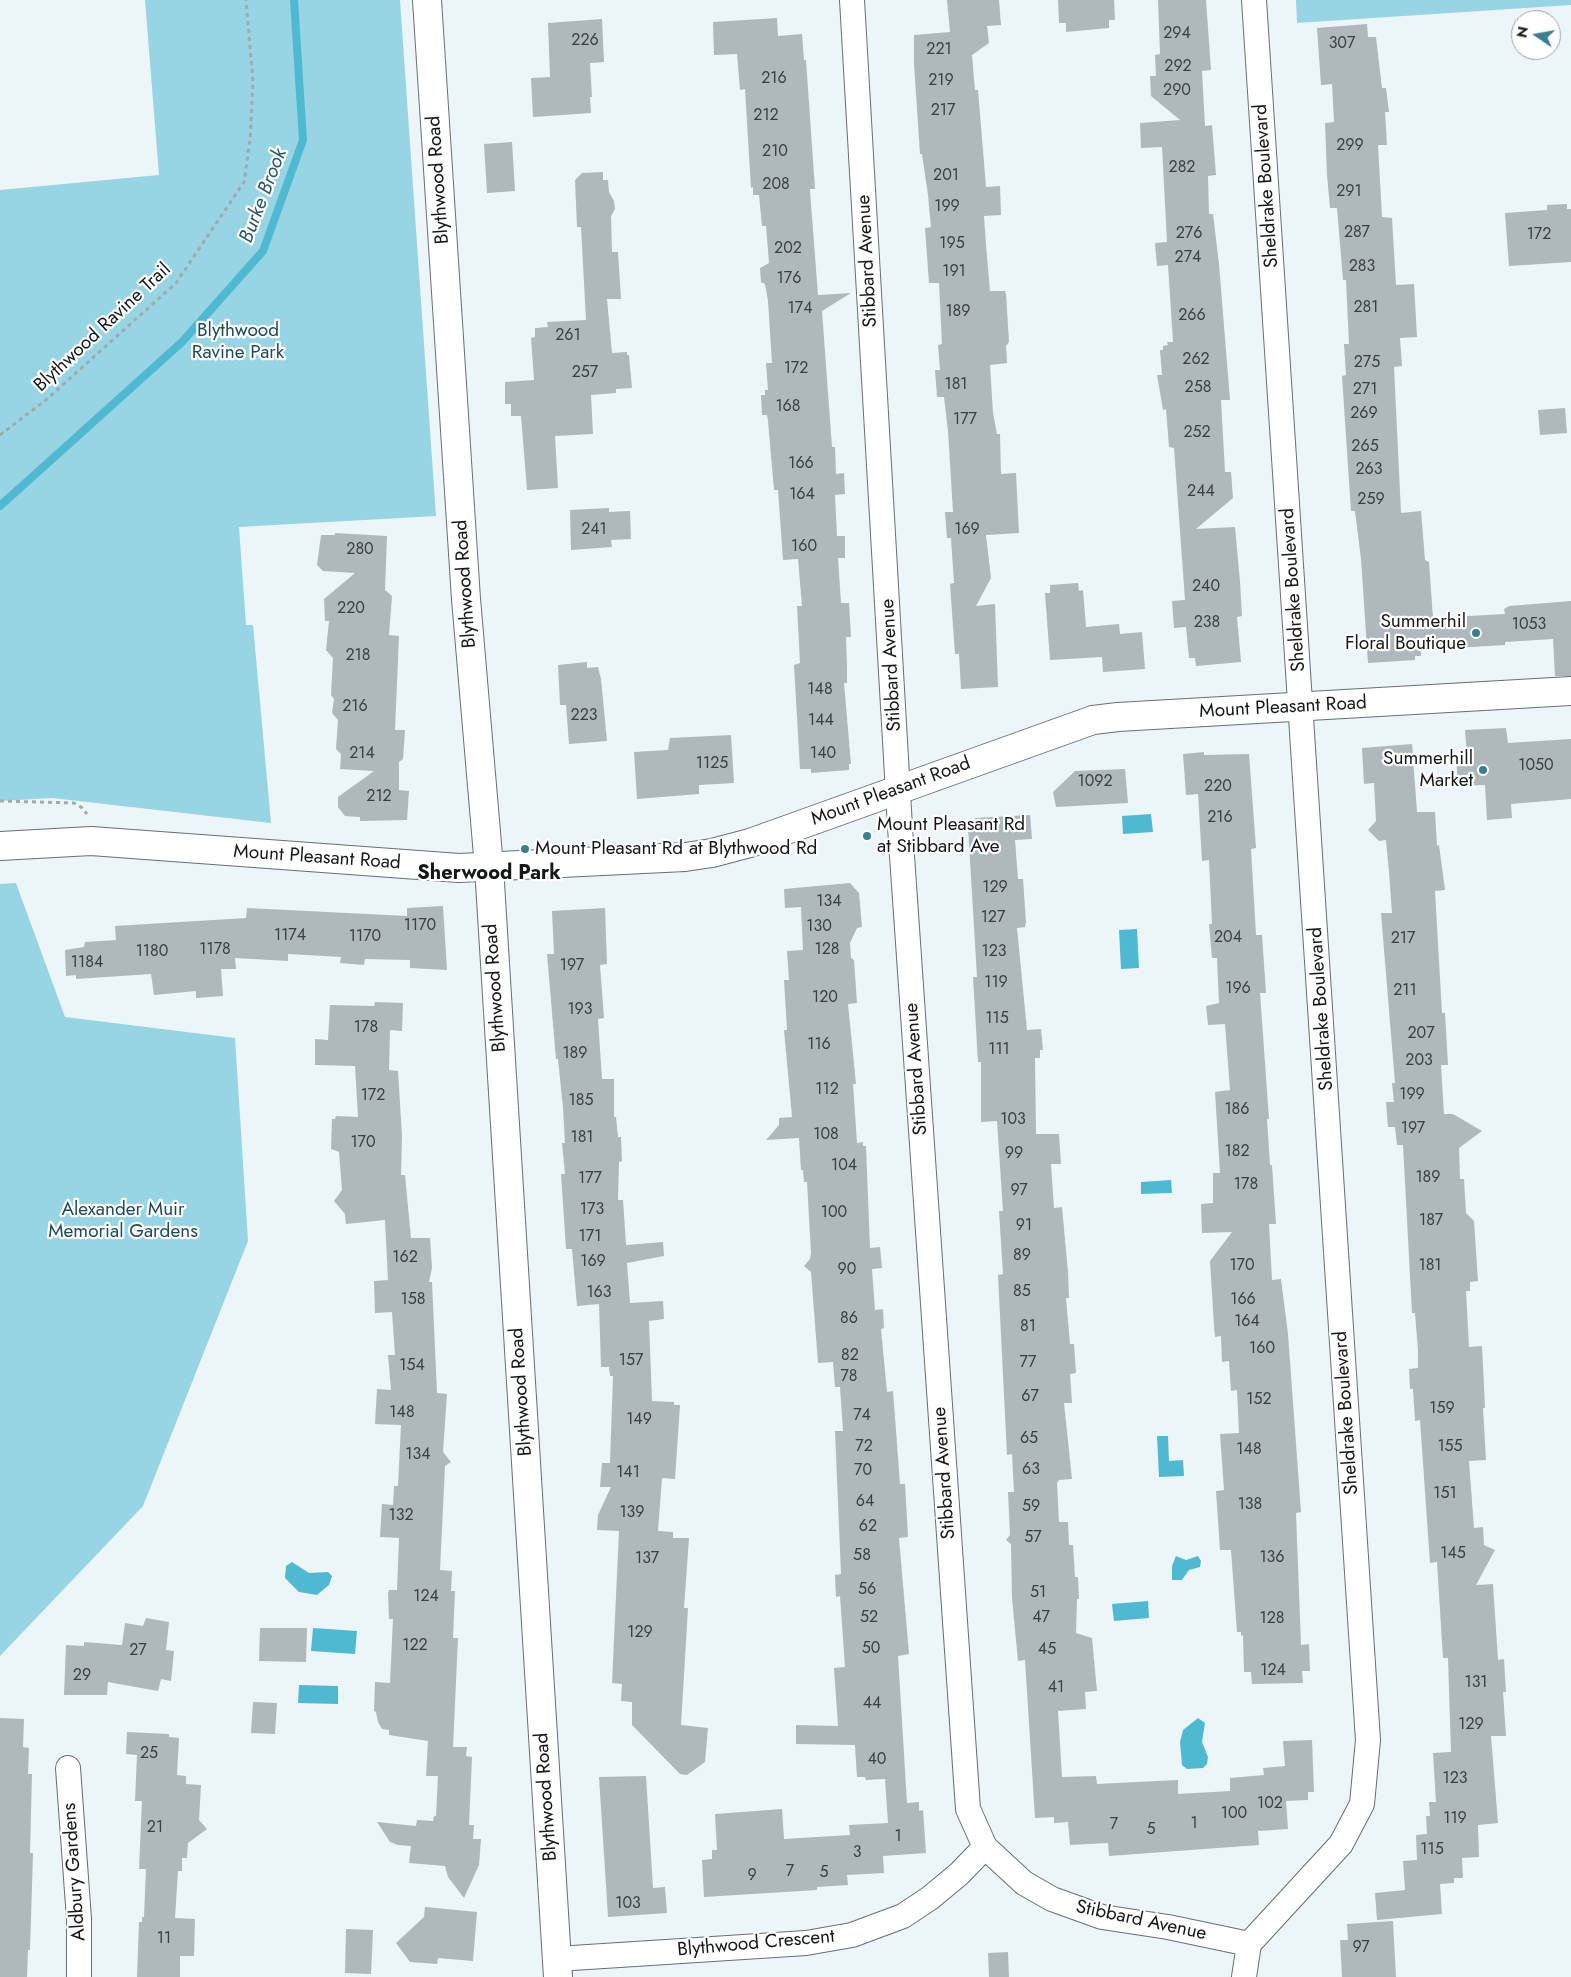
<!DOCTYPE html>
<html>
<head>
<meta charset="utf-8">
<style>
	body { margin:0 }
	#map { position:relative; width:1571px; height:1977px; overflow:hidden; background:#ecf5f8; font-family:Jost,sans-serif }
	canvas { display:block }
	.north { position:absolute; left:1511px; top:10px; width:50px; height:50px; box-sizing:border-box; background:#fff; border:1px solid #a1a2a3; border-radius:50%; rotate:282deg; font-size:14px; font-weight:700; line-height:20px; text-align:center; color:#131718 }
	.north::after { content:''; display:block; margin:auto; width:18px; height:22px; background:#3b7e8f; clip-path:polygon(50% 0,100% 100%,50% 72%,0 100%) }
</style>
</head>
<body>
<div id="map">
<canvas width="1571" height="1977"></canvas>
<div class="north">N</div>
</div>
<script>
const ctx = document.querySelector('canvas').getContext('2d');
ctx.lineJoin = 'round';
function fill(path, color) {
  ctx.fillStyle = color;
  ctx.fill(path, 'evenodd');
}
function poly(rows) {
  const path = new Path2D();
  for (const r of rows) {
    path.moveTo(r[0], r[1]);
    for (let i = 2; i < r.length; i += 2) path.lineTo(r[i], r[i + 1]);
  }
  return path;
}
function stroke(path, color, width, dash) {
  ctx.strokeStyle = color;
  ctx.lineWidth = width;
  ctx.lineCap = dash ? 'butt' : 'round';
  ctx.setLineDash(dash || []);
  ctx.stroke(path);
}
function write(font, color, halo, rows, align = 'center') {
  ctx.font = font + ' Jost,sans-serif';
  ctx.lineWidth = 4.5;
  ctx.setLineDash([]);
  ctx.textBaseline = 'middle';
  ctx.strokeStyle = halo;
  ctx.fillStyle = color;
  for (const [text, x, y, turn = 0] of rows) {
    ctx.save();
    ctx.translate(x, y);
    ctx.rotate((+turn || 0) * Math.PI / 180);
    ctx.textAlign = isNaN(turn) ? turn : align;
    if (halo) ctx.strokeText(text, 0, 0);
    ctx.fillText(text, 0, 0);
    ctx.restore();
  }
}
fill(poly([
	[145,0,400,0,436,516,239,527,246,625,253,625,271,823,52,798,0,801,0,190,159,175],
	[1296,0,1571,0,1571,5,1297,23],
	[16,883,65,1017,235,1038,248,1241,143,1506,0,1656,0,884]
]), '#97d4e4');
fill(poly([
	[1151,814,1153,832,1123,834,1122,816],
	[1137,929,1139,968,1121,969,1119,930],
	[1171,1180,1172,1193,1141,1194,1141,1182],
	[1157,1436,1168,1436,1169,1461,1183,1460,1184,1476,1159,1477],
	[1176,1556,1186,1560,1198,1556,1201,1561,1200,1567,1189,1570,1182,1580,1172,1580,1172,1566],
	[292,1562,309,1573,328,1572,332,1576,329,1585,317,1595,299,1592,285,1578,286,1566],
	[1148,1601,1149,1618,1114,1621,1112,1604],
	[313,1628,357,1631,355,1654,311,1651],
	[299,1685,338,1686,338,1704,298,1703],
	[1198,1718,1205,1723,1202,1742,1208,1757,1207,1764,1203,1768,1187,1769,1182,1765,1180,1742,1183,1730]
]), '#50b9d2');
stroke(poly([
	[0,506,182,342,263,251,303,140,294,0]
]), '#50b9d2', 8);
fill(poly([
	[947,0,999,0,1001,25,987,26,989,43,972,55,975,90,978,90,986,187,1000,186,1001,215,984,216,986,245,990,291,1005,291,1006,294,1009,342,1006,346,1007,363,990,365,993,413,997,434,1000,434,1001,474,1016,473,1019,533,986,535,991,578,976,606,995,604,998,687,961,689,959,654,955,654,950,584,954,583,951,538,947,538,945,512,953,512,948,431,944,397,937,397,935,370,940,370,938,345,942,344,939,283,929,283,925,228,931,227,928,195,922,154,920,154,914,64,914,35,950,32],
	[1058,0,1114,0,1115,20,1109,20,1109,28,1066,32,1066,23,1059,23],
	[1158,0,1206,0,1211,70,1202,71,1205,126,1212,125,1216,175,1208,176,1209,214,1213,214,1219,264,1230,400,1221,400,1225,472,1231,472,1233,498,1196,529,1235,527,1240,582,1242,616,1237,617,1241,662,1196,666,1195,658,1189,658,1186,627,1174,628,1172,601,1185,600,1174,448,1169,447,1166,409,1163,410,1157,375,1162,375,1160,350,1163,350,1163,346,1168,345,1167,342,1173,342,1168,265,1157,266,1155,243,1167,242,1162,147,1141,148,1140,123,1180,120,1151,96,1150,76,1156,76,1155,55,1160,54],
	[777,18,778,36,802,34,804,60,806,60,815,189,810,189,810,191,818,295,851,293,822,311,832,447,835,447,836,474,844,473,845,494,835,495,837,536,845,536,845,558,838,558,841,603,849,603,851,637,846,637,847,667,847,683,844,683,851,764,849,764,849,770,811,773,811,769,800,769,794,665,800,663,797,606,802,606,798,559,783,560,778,490,774,490,768,421,767,415,762,415,761,395,765,395,765,390,768,390,766,363,772,363,768,301,765,284,761,282,760,268,769,263,766,226,762,226,759,195,753,195,753,187,751,188,745,89,740,90,737,54,714,55,713,22],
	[602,19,604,62,590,63,592,97,590,97,591,113,533,117,531,78,550,77,548,23],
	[1367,24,1368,37,1376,37,1382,88,1386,88,1389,112,1385,112,1387,145,1378,145,1382,217,1392,218,1396,285,1414,284,1417,337,1400,338,1402,366,1394,367,1401,513,1421,511,1425,560,1429,562,1433,618,1505,614,1504,609,1509,606,1571,601,1571,676,1555,676,1553,639,1505,642,1505,645,1421,650,1421,656,1415,656,1415,660,1368,663,1361,559,1355,511,1351,511,1342,376,1346,375,1344,344,1349,344,1346,280,1343,280,1337,208,1330,208,1327,175,1325,123,1334,122,1332,84,1321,85,1317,28],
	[512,142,515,191,487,193,484,144],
	[603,172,603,180,608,180,609,192,614,201,615,209,611,216,612,252,618,252,621,299,607,299,612,353,627,352,627,355,629,355,632,388,616,389,616,393,591,395,593,434,555,436,558,488,527,490,521,416,511,416,511,404,505,404,505,382,534,380,531,338,535,337,535,328,548,327,547,322,586,320,581,227,577,227,575,180,582,173],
	[1567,204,1567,209,1571,209,1571,262,1509,266,1505,213,1547,210,1547,205],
	[1565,408,1567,433,1540,435,1538,410],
	[609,508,609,512,630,511,631,539,611,540,612,547,571,550,570,510],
	[335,533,387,536,385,590,392,596,389,635,399,636,395,730,405,730,403,759,399,762,399,790,409,791,407,820,360,821,360,817,345,816,338,807,338,797,374,771,340,769,341,754,336,749,338,720,332,713,334,699,331,695,333,658,326,650,329,621,325,621,324,599,355,573,323,571,317,565,321,535,335,535],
	[1078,583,1079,591,1083,590,1086,627,1119,624,1120,634,1142,632,1145,669,1103,672,1102,657,1050,660,1045,593,1050,593,1050,585],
	[587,662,587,668,598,667,601,679,607,741,569,744,566,705,560,705,558,665],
	[1506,728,1508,743,1571,739,1571,799,1511,804,1512,818,1487,820,1485,785,1458,786,1456,756,1467,756,1465,730],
	[731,735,734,783,699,785,699,794,637,799,634,752,668,750,670,738],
	[1412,744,1417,812,1435,812,1437,846,1439,845,1445,890,1435,891,1442,1013,1445,1013,1448,1065,1441,1065,1444,1114,1453,1114,1482,1131,1459,1148,1460,1179,1464,1179,1466,1213,1474,1221,1478,1281,1470,1282,1470,1291,1466,1291,1469,1347,1482,1346,1484,1386,1485,1408,1483,1408,1486,1460,1469,1461,1474,1528,1483,1527,1484,1545,1495,1550,1476,1585,1493,1584,1498,1660,1504,1659,1506,1692,1503,1692,1506,1736,1491,1736,1498,1823,1478,1825,1479,1857,1462,1858,1463,1878,1454,1878,1454,1883,1440,1884,1442,1914,1377,1920,1375,1893,1405,1890,1403,1861,1417,1860,1416,1835,1427,1834,1426,1816,1430,1816,1429,1802,1436,1802,1433,1753,1451,1752,1448,1658,1443,1658,1437,1562,1430,1563,1420,1420,1415,1421,1413,1389,1410,1389,1409,1369,1418,1368,1418,1350,1415,1313,1412,1313,1403,1145,1397,1145,1395,1127,1388,1127,1386,1102,1394,1102,1392,1083,1395,1083,1381,913,1392,913,1389,872,1386,840,1379,841,1368,830,1376,821,1374,783,1364,784,1362,748],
	[1204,752,1204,755,1249,754,1256,848,1251,849,1256,935,1262,935,1266,993,1260,993,1269,1119,1267,1119,1270,1165,1272,1165,1276,1224,1269,1224,1272,1280,1281,1279,1288,1334,1301,1512,1296,1513,1301,1645,1309,1644,1310,1671,1302,1671,1303,1683,1252,1684,1251,1672,1244,1672,1243,1635,1241,1636,1241,1632,1237,1632,1231,1550,1220,1550,1216,1491,1224,1490,1220,1434,1239,1433,1237,1390,1231,1391,1229,1361,1222,1362,1221,1336,1215,1337,1214,1326,1210,1261,1232,1232,1202,1233,1201,1204,1213,1203,1213,1173,1220,1173,1215,1092,1230,1090,1225,1024,1208,1025,1206,1006,1219,1003,1217,958,1212,958,1211,947,1209,924,1212,924,1209,860,1202,861,1198,794,1186,795,1183,754],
	[1125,769,1128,803,1056,807,1053,792,1075,771],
	[1030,815,1032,839,1015,840,1018,879,1023,879,1026,922,1025,927,1017,928,1027,1030,1041,1029,1043,1050,1040,1050,1040,1058,1035,1058,1036,1134,1059,1134,1061,1164,1051,1164,1054,1208,1062,1207,1068,1272,1069,1298,1066,1298,1070,1344,1074,1344,1076,1373,1070,1374,1072,1403,1064,1403,1072,1479,1059,1480,1057,1483,1059,1522,1068,1522,1069,1545,1073,1545,1075,1577,1078,1577,1079,1599,1077,1599,1076,1633,1092,1638,1097,1691,1085,1692,1086,1709,1058,1711,1062,1777,1096,1776,1097,1784,1178,1780,1178,1794,1230,1791,1230,1778,1264,1775,1263,1768,1285,1766,1283,1741,1312,1740,1314,1792,1308,1792,1308,1800,1286,1801,1288,1829,1258,1831,1259,1845,1109,1856,1108,1843,1070,1845,1068,1822,1054,1823,1054,1817,1035,1818,1025,1660,1018,1661,1012,1598,1011,1544,1006,1540,1010,1535,1008,1492,1014,1492,1012,1454,1007,1455,998,1275,1003,1274,999,1211,1003,1211,997,1121,981,1122,981,1062,978,1062,973,977,977,977,968,827,976,826,975,818],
	[850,883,859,893,862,927,857,928,850,943,851,958,854,960,857,1003,848,1004,856,1084,853,1084,857,1143,863,1142,863,1146,866,1146,870,1248,880,1247,882,1268,872,1269,875,1310,883,1309,884,1328,881,1329,887,1392,893,1391,900,1484,905,1484,908,1537,899,1538,909,1654,898,1656,907,1803,919,1802,919,1811,923,1810,926,1853,883,1856,884,1873,847,1875,848,1885,817,1887,817,1890,704,1897,702,1860,712,1859,712,1850,717,1850,715,1814,782,1809,784,1839,850,1835,849,1825,888,1823,885,1779,866,1780,865,1777,857,1777,855,1745,796,1744,796,1725,838,1726,834,1668,845,1667,840,1596,836,1597,835,1575,841,1574,835,1431,843,1431,840,1387,835,1387,833,1362,818,1363,811,1272,804,1266,810,1259,811,1253,807,1182,804,1182,803,1170,801,1170,799,1138,766,1140,779,1125,779,1118,792,1117,784,1030,787,1030,784,980,789,980,787,951,803,950,801,907,785,908,784,889],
	[443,906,447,970,410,968,410,960,365,959,364,965,340,963,341,957,288,954,288,961,235,958,236,969,221,969,223,996,196,998,196,991,154,995,151,974,76,979,76,975,66,976,65,950,84,947,85,942,116,940,115,926,246,918,247,908,407,916,407,908],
	[605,908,607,964,600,965,604,1018,598,1019,602,1079,614,1079,614,1117,616,1117,618,1137,621,1137,622,1161,619,1162,618,1200,623,1200,626,1245,663,1242,664,1256,627,1263,630,1303,663,1301,664,1319,649,1321,652,1401,674,1402,674,1405,680,1405,675,1479,662,1478,658,1531,673,1532,673,1538,689,1538,684,1608,688,1608,681,1725,708,1728,705,1762,687,1775,680,1774,632,1725,632,1702,621,1701,622,1684,612,1683,619,1531,597,1530,598,1515,611,1487,600,1487,602,1463,610,1463,613,1376,610,1376,609,1367,601,1367,599,1304,577,1306,572,1249,566,1249,561,1174,565,1174,562,1143,565,1143,563,1108,558,1059,556,1059,547,954,554,954,552,911],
	[375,1002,403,1003,402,1031,390,1030,389,1070,398,1071,402,1136,401,1175,405,1175,411,1238,430,1238,432,1268,429,1282,432,1282,437,1393,447,1394,443,1452,451,1462,445,1466,440,1570,452,1571,451,1591,455,1591,453,1638,458,1638,453,1747,467,1747,466,1756,472,1757,469,1825,474,1825,473,1839,481,1839,479,1865,464,1898,448,1877,445,1866,409,1863,411,1846,398,1845,390,1842,377,1822,416,1826,417,1820,433,1821,434,1816,436,1816,438,1776,426,1776,428,1741,389,1735,389,1730,382,1729,378,1722,376,1712,374,1711,375,1682,390,1683,393,1619,389,1619,388,1593,389,1590,397,1590,399,1538,380,1537,382,1504,393,1505,394,1486,398,1486,401,1425,375,1424,377,1389,391,1390,388,1355,395,1355,392,1312,375,1313,374,1281,388,1280,385,1220,346,1224,345,1214,334,1201,342,1190,339,1152,331,1149,332,1119,335,1119,336,1116,358,1117,355,1066,315,1065,315,1039,328,1040,330,1005,374,1006],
	[146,1618,169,1622,166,1650,174,1651,171,1681,161,1679,158,1691,108,1682,107,1695,64,1695,66,1645,84,1646,84,1642,122,1645,125,1623,143,1626],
	[260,1628,307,1628,306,1662,259,1661],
	[253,1702,277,1703,275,1734,251,1733],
	[0,1718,24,1719,23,1747,29,1748,28,1774,32,1774,30,1853,33,1853,30,1950,28,1950,27,1977,0,1977],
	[127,1732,169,1734,169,1737,179,1738,177,1775,186,1776,186,1784,201,1785,199,1820,207,1829,188,1843,187,1858,182,1858,182,1871,178,1871,175,1918,195,1919,194,1956,180,1956,180,1977,137,1977,139,1922,142,1922,142,1917,144,1917,146,1869,139,1869,142,1801,135,1801,137,1755,126,1754],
	[646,1776,653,1888,665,1887,667,1913,608,1917,599,1777],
	[425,1907,477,1912,473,1961,438,1958,437,1964,410,1962,396,1943,424,1917],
	[1393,1921,1396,1977,1342,1977,1340,1940,1348,1940,1347,1924],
	[346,1929,373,1930,371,1974,345,1973],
	[1008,1952,1009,1977,989,1977,988,1953]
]), '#afb8ba');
const minor = poly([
	[852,0,900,827,968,1809,985,1847,1024,1883,1052,1899,1102,1917,1168,1927,1249,1944],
	[68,1768,79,1919,79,1977],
	[557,1959,806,1943,852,1935,903,1916,930,1898,959,1874,985,1847],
	[1244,1977,1249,1944,1341,1844,1362,1804,1368,1740,1254,0]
]);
const tertiary = poly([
	[427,0,466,599,489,867,558,1977]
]);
const secondary = poly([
	[0,846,91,841,459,868,685,857,712,853,750,843,1093,720,1118,717,1571,691]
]);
stroke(minor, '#676f72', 26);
stroke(tertiary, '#676f72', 30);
stroke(secondary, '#676f72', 30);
stroke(poly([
	[0,435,47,399,176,283,244,182,250,140,253,82,246,0],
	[0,801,74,803,81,807,87,814]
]), '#a2aaac', 3, [4, 4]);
stroke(minor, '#fff', 24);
stroke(tertiary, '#fff', 28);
stroke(secondary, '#fff', 28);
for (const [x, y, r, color] of [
	[1476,633,5,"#3b7e8f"],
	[1483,770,5,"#3b7e8f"],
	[867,836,5,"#3b7e8f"],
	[525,849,5,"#3b7e8f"]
]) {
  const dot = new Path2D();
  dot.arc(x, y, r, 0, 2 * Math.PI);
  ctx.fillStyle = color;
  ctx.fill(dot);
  stroke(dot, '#fff', 2);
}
write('16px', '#3a3f40', null, [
	["294",1177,34],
	["226",585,41],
	["307",1342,44],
	["221",939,50],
	["292",1178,67],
	["216",774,79],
	["219",941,81],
	["290",1177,91],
	["217",943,111],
	["212",766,116],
	["299",1350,146],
	["210",775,152],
	["282",1182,168],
	["201",946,176],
	["208",776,185],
	["291",1349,192],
	["199",947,207],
	["287",1357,233],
	["276",1189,234],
	["172",1539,235],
	["195",952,244],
	["202",788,249],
	["274",1188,258],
	["283",1362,267],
	["191",954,272],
	["176",789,279],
	["281",1366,308],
	["174",800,309],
	["189",958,312],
	["266",1192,316],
	["261",568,336],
	["262",1196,360],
	["275",1367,363],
	["172",796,369],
	["257",585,373],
	["181",956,385],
	["258",1198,388],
	["271",1365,390],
	["168",788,407],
	["269",1364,414],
	["177",965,420],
	["252",1197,433],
	["265",1365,447],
	["166",801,464],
	["263",1369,470],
	["244",1201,492],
	["164",802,495],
	["259",1371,500],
	["241",594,530],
	["169",967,530],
	["160",804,547],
	["280",360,550],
	["240",1206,587],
	["220",351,609],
	["238",1207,623],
	["1053",1529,625],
	["218",358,656],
	["148",820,690],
	["216",355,707],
	["223",584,716],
	["144",821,721],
	["214",362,754],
	["140",823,754],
	["1125",712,764],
	["1050",1536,766],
	["1092",1095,782],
	["220",1218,787],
	["212",379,797],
	["216",1220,818],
	["129",995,888],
	["134",829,902],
	["127",993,918],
	["1170",420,926],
	["130",819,927],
	["1174",290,936],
	["1170",365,937],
	["204",1228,938],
	["217",1403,939],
	["1178",215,950],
	["128",827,950],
	["1180",152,952],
	["123",994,952],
	["1184",87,963],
	["197",572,966],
	["119",996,983],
	["196",1238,989],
	["211",1405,991],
	["120",825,998],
	["193",580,1010],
	["115",997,1019],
	["178",366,1028],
	["207",1421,1034],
	["116",819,1045],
	["111",999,1050],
	["189",575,1054],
	["203",1419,1061],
	["112",827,1090],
	["199",1412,1095],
	["172",373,1096],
	["185",581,1101],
	["186",1237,1110],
	["103",1013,1120],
	["197",1413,1129],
	["108",826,1135],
	["181",582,1138],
	["170",363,1143],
	["182",1237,1152],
	["99",1014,1154],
	["104",844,1166],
	["189",1428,1178],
	["177",590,1179],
	["178",1246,1185],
	["97",1019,1191],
	["173",592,1210],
	["100",834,1213],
	["187",1431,1221],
	["91",1024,1226],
	["171",590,1237],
	["89",1022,1256],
	["162",405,1258],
	["169",593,1262],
	["170",1242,1266],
	["181",1430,1266],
	["90",847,1270],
	["85",1022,1292],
	["163",599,1293],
	["158",413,1300],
	["166",1243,1300],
	["86",849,1319],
	["164",1247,1322],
	["81",1028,1327],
	["160",1262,1349],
	["82",850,1356],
	["157",631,1361],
	["77",1028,1363],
	["154",412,1366],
	["78",849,1377],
	["67",1030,1397],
	["152",1259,1400],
	["159",1442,1409],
	["148",402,1413],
	["74",862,1416],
	["149",639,1420],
	["65",1029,1439],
	["72",864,1447],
	["155",1450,1447],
	["148",1249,1450],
	["134",418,1455],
	["63",1031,1470],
	["70",863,1471],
	["141",628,1473],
	["151",1445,1494],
	["64",865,1502],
	["138",1250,1505],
	["59",1031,1507],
	["139",632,1513],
	["132",401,1516],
	["62",868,1527],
	["57",1033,1538],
	["145",1453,1554],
	["58",862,1556],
	["136",1272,1558],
	["137",647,1559],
	["56",867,1590],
	["51",1038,1593],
	["124",426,1597],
	["52",869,1618],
	["47",1041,1618],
	["128",1272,1619],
	["129",640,1633],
	["122",415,1646],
	["50",871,1649],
	["45",1047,1650],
	["27",138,1651],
	["124",1273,1671],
	["29",82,1676],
	["131",1476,1683],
	["41",1056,1688],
	["44",872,1704],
	["129",1471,1725],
	["25",149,1754],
	["40",877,1760],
	["123",1455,1779],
	["102",1270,1804],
	["100",1234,1814],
	["119",1455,1819],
	["1",1194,1824],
	["7",1114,1825],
	["21",155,1828],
	["5",1151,1830],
	["1",898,1837],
	["115",1432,1850],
	["3",857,1853],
	["7",790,1872],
	["5",824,1873],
	["9",752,1876],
	["103",628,1904],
	["11",164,1939],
	["97",1361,1948]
]);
write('19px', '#131718', '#fff', [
	["Blythwood Road",439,180,-94],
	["Sheldrake Boulevard",1267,186,-94],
	["Stibbard Avenue",868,261,-93],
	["Blythwood Ravine Trail",103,328,-43],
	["Blythwood Road",466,584,-94],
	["Sheldrake Boulevard",1294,590,-94],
	["Stibbard Avenue",892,665,-93],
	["Mount Pleasant Road",1283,708,-3],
	["Mount Pleasant Road",891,792,-20],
	["Mount Pleasant Road",317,858,4],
	["Blythwood Road",496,988,-94],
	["Sheldrake Boulevard",1322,1009,-94],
	["Stibbard Avenue",917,1069,-94],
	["Blythwood Road",522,1392,-94],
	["Sheldrake Boulevard",1347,1413,-94],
	["Stibbard Avenue",945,1473,-94],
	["Blythwood Road",547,1797,-94],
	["Aldbury Gardens",75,1872,-94],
	["Stibbard Avenue",1141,1921,12],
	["Blythwood Crescent",756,1944,-5]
]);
write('19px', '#1e4b56', '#fff', [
	["Blythwood",238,331],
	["Ravine Park",238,353],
	["Alexander Muir",123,1210],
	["Memorial Gardens",123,1232]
]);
write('19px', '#131718', '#fff', [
	["Summerhil",1466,622],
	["Floral Boutique",1466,644],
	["Summerhill",1473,759],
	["Market",1473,781],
	["Mount Pleasant Rd",877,825,"left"],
	["at Stibbard Ave",877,847,"left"],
	["Mount Pleasant Rd at Blythwood Rd",535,849,"left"]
], 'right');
write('italic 20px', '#2a5662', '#fff', [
	["Burke Brook",264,196,-69]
]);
write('bold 20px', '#131718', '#fff', [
	["Sherwood Park",489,874]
]);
</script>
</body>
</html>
